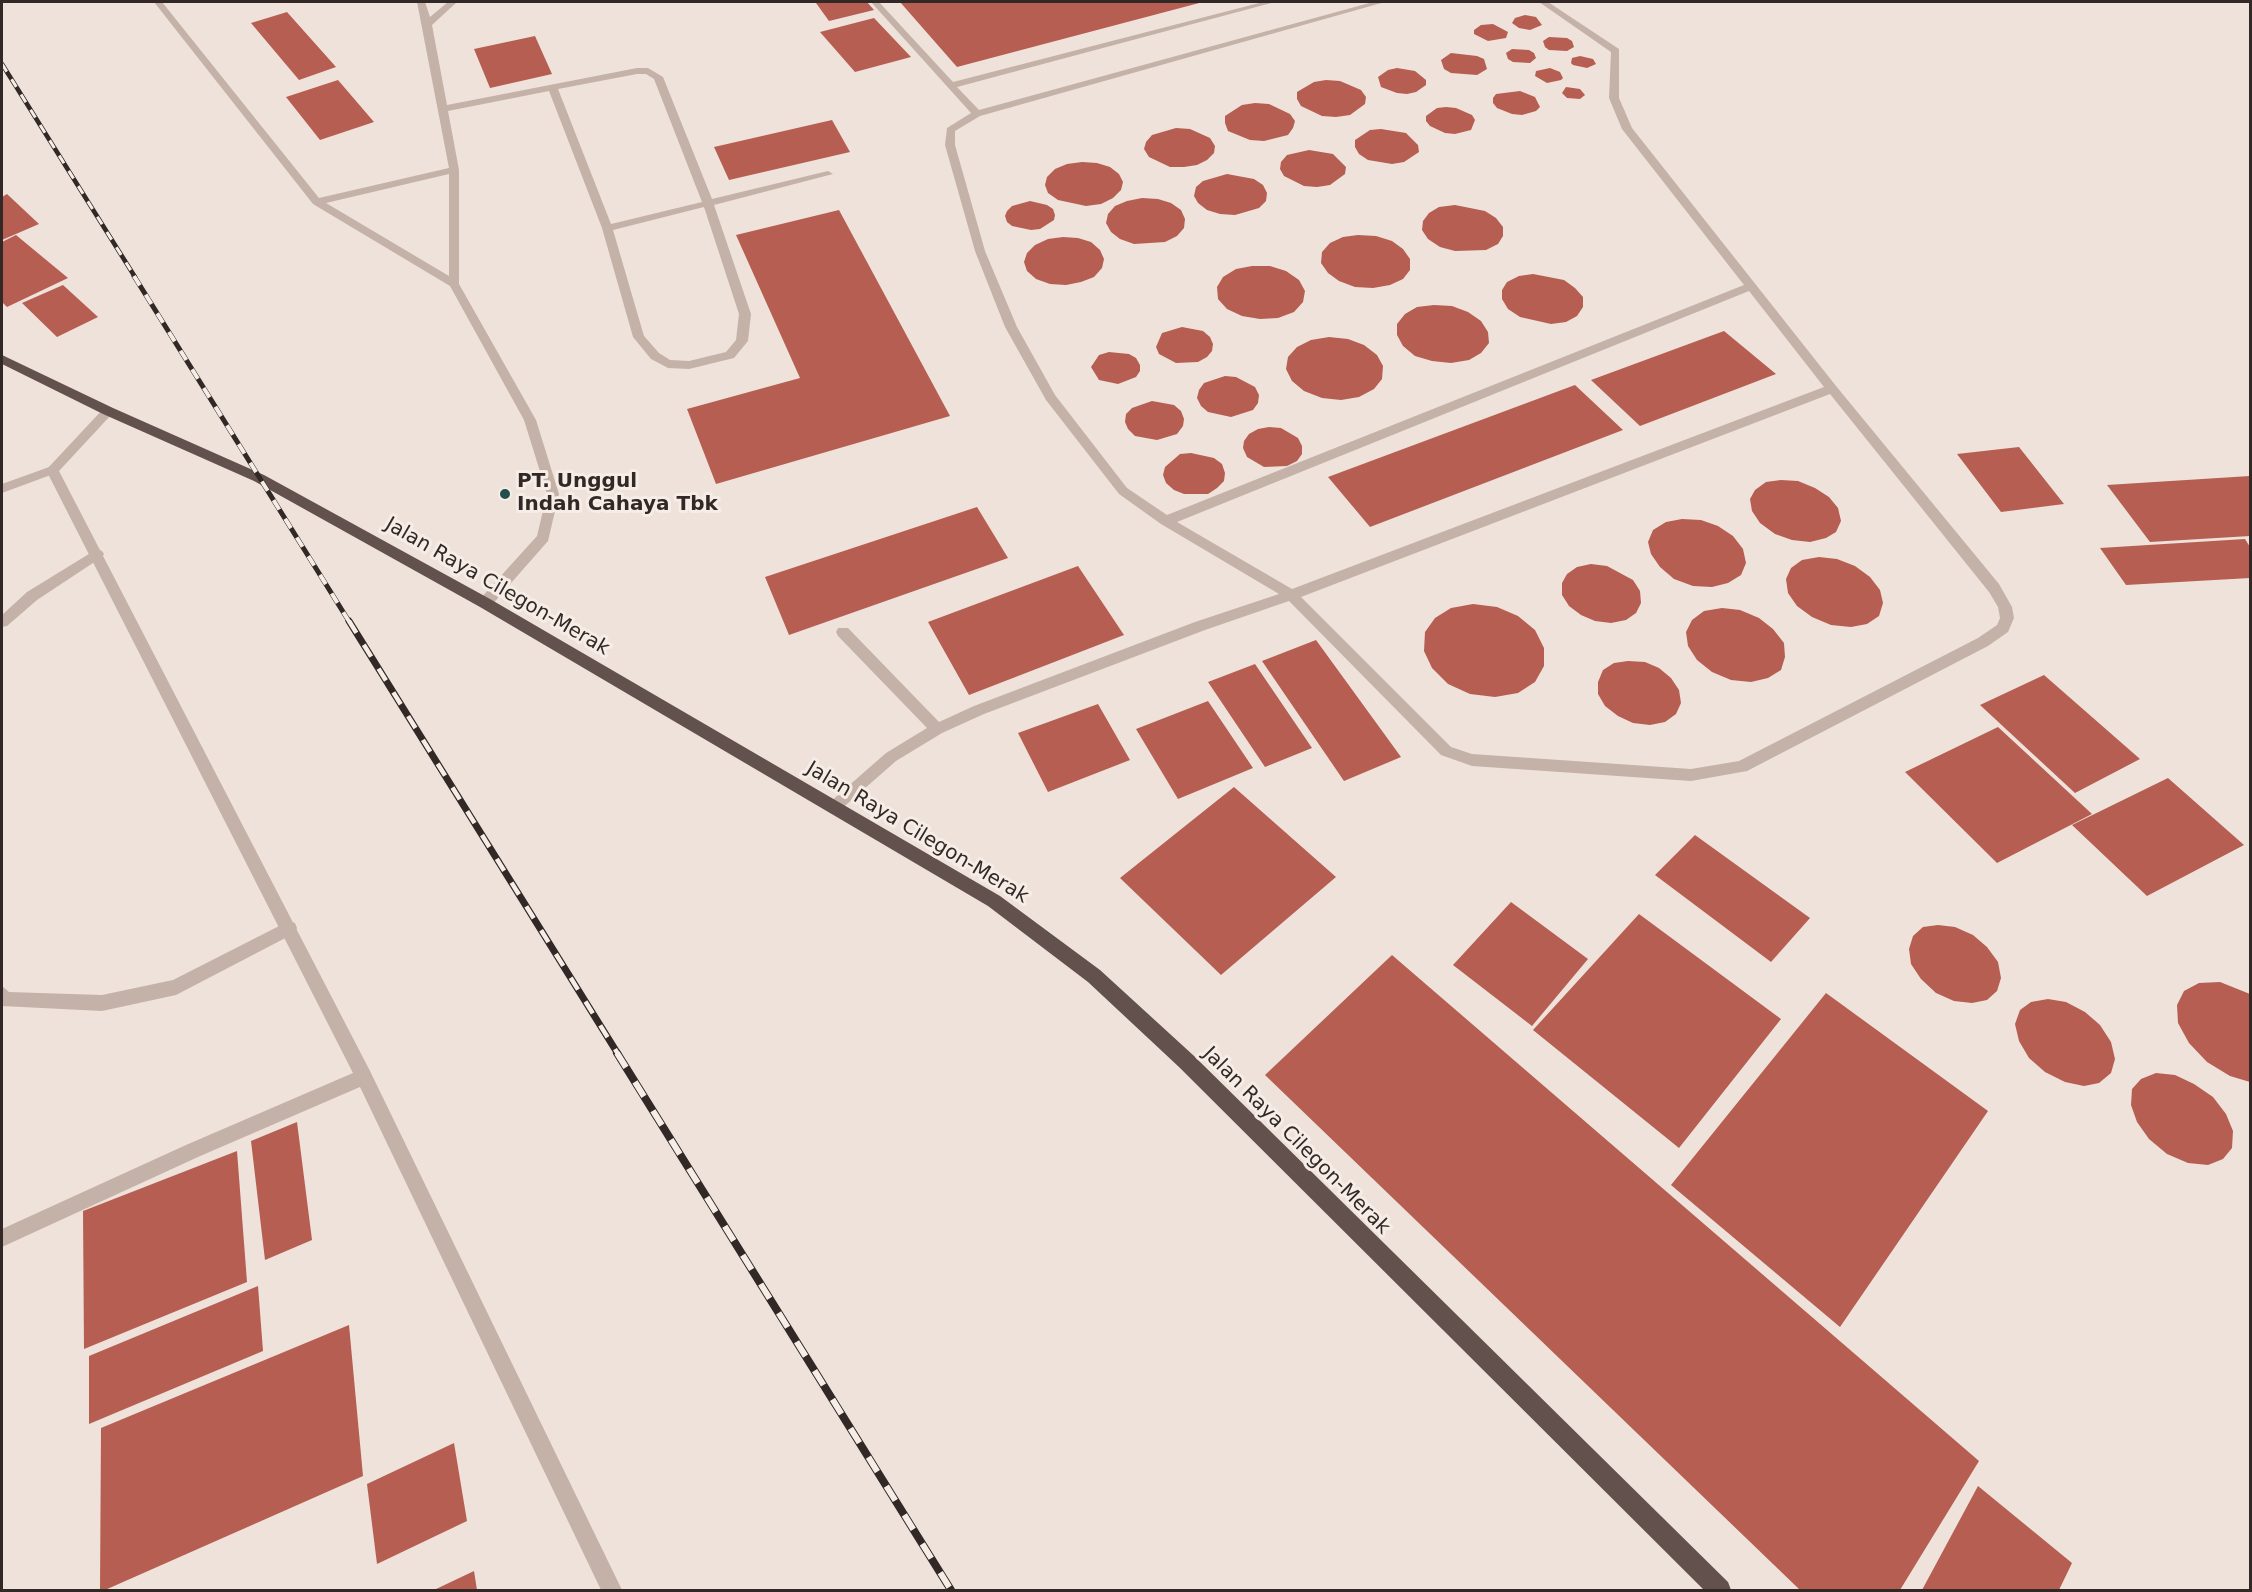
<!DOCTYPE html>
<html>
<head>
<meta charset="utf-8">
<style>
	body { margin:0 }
	#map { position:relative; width:2252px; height:1592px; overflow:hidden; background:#eee2da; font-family:"DejaVu Sans",sans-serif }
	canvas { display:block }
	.frame { position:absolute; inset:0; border:3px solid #322927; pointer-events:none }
</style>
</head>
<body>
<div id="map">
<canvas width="2252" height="1592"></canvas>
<div class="frame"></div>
</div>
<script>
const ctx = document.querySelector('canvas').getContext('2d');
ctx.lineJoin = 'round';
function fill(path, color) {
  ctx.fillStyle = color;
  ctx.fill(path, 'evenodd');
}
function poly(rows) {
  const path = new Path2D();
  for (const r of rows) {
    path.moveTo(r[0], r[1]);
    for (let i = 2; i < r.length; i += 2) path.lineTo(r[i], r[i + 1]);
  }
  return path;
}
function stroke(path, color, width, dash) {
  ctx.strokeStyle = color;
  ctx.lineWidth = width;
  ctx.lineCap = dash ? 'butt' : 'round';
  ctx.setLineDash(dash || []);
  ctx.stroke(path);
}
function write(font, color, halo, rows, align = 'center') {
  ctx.font = font + ' "DejaVu Sans",sans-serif';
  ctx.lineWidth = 6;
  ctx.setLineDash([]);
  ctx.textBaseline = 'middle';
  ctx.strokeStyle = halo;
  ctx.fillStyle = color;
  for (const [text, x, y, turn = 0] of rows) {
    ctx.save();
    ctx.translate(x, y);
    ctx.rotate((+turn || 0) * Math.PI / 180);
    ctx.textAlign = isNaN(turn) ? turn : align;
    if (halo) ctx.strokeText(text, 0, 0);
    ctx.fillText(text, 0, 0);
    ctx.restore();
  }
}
fill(poly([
	[825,2,867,2,874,10,829,21,816,3],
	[900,2,1203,2,957,67],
	[287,12,336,67,299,80,251,23],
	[1525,15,1536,17,1542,25,1530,30,1519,28,1512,23,1515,18],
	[874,18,911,57,855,72,820,32],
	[1493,24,1508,32,1506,38,1488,41,1474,34,1474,30,1481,25],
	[535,36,552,74,490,88,474,49],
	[1549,37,1567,38,1572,41,1574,47,1567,51,1549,50,1545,47,1543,41],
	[1512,49,1529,50,1534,53,1536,58,1530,63,1513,62,1508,59,1506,53],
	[1451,53,1477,56,1484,59,1487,69,1477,75,1451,73,1444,69,1441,60],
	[1580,56,1593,59,1596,64,1587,68,1573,65,1571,63,1572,58],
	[1397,68,1415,71,1426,80,1426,85,1416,92,1407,94,1397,93,1381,87,1378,77,1388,70],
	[1550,68,1560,72,1563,78,1561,80,1547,83,1535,76,1536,71],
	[338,80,374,122,320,140,286,97],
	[1326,80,1340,81,1361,90,1366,97,1365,104,1350,115,1336,117,1322,116,1301,106,1297,99,1297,92,1314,82],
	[1566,87,1580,89,1585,95,1580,99,1567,98,1562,93],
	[1520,91,1535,97,1540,107,1536,111,1522,115,1512,114,1497,108,1493,103,1493,98,1496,94],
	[1255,103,1269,104,1290,114,1295,121,1293,128,1288,135,1264,141,1250,140,1228,131,1225,123,1225,116,1242,105],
	[1446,107,1456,108,1472,115,1475,120,1471,130,1455,134,1445,133,1430,126,1426,121,1426,116,1437,108],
	[832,120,850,152,729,180,714,147],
	[1176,128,1190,129,1210,138,1215,146,1214,153,1207,160,1197,165,1184,167,1170,167,1149,157,1144,149,1146,142,1152,135],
	[1381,129,1406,133,1418,145,1419,152,1404,162,1392,164,1368,160,1359,154,1355,147,1355,140,1370,130],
	[1309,150,1333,154,1346,167,1345,174,1330,185,1317,187,1304,186,1284,176,1280,169,1281,162,1287,155],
	[1082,162,1097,163,1110,167,1119,174,1123,182,1121,190,1113,198,1101,204,1086,206,1058,200,1048,193,1045,185,1047,177,1055,169,1067,164],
	[1227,174,1254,179,1263,185,1267,193,1266,201,1259,208,1235,215,1220,214,1207,210,1198,203,1194,196,1196,187,1203,181],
	[7,194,39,224,2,240,2,197],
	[1142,198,1158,199,1171,203,1181,210,1185,219,1184,228,1177,236,1165,242,1134,244,1120,239,1111,232,1106,223,1108,214,1115,206,1127,201],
	[1030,201,1047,205,1053,209,1055,215,1054,220,1040,229,1031,230,1012,226,1007,222,1005,216,1007,211,1012,206],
	[1455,205,1485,211,1496,218,1503,227,1503,236,1498,244,1486,250,1455,251,1440,247,1428,239,1422,230,1423,221,1429,213,1439,207],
	[839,210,950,416,716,484,687,409,800,378,736,235],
	[16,235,68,278,7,307,2,302,2,242],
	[1358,235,1376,236,1392,241,1403,249,1410,259,1410,270,1403,279,1390,285,1373,288,1355,287,1339,281,1328,273,1321,263,1322,252,1330,243,1343,237],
	[1063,237,1078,238,1091,242,1100,250,1104,259,1102,268,1094,277,1081,282,1066,285,1050,284,1036,279,1027,271,1024,262,1027,253,1035,245,1048,239],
	[1252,266,1270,266,1286,271,1299,280,1305,291,1303,302,1294,312,1278,318,1260,319,1242,316,1227,309,1218,299,1217,287,1223,277,1236,269],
	[1533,274,1564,280,1575,288,1583,297,1583,307,1577,316,1566,322,1551,324,1520,317,1508,309,1502,299,1502,290,1507,282,1519,276],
	[63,285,98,317,57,337,22,303],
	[1434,305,1452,306,1468,312,1481,321,1488,332,1489,343,1481,353,1469,360,1451,363,1432,361,1415,356,1403,346,1397,335,1397,324,1405,314,1417,307],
	[1182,327,1203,331,1210,337,1213,344,1212,351,1207,357,1198,362,1176,363,1159,354,1156,347,1162,333],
	[1724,331,1776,374,1640,426,1591,380],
	[1329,337,1348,339,1364,345,1377,355,1383,366,1382,379,1374,389,1359,397,1341,400,1322,398,1304,391,1292,381,1286,369,1288,357,1297,347,1311,340],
	[1109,352,1129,354,1136,358,1140,365,1140,371,1136,377,1118,384,1099,380,1091,367,1099,355],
	[1225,376,1236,377,1255,387,1259,395,1258,403,1253,410,1231,417,1208,412,1201,406,1197,398,1199,390,1204,383],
	[1575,385,1623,430,1370,527,1328,477],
	[1152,401,1174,405,1181,411,1184,419,1183,426,1177,434,1157,440,1135,436,1128,429,1125,422,1126,414,1132,408],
	[1269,427,1281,428,1298,438,1302,446,1302,454,1297,461,1287,466,1264,467,1247,457,1243,448,1244,441,1249,434,1258,429],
	[2019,447,2064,504,2001,512,1957,454],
	[1191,453,1214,458,1222,464,1225,473,1224,481,1217,488,1208,494,1184,494,1174,490,1166,483,1163,475,1165,467,1180,454],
	[2250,476,2250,536,2150,542,2107,485],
	[1781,480,1798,481,1815,488,1829,497,1838,508,1841,521,1836,532,1826,538,1810,542,1792,540,1775,534,1760,523,1752,511,1750,499,1755,490,1766,482],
	[977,507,1008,558,789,635,765,577],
	[1682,519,1701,520,1718,526,1733,536,1743,549,1746,563,1741,575,1728,583,1712,587,1693,586,1674,579,1660,567,1651,554,1648,542,1653,530,1666,522],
	[2245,539,2250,547,2250,578,2126,585,2100,548],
	[1819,557,1837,559,1855,566,1870,577,1880,590,1883,603,1879,616,1867,624,1851,627,1831,625,1812,617,1797,606,1788,593,1786,579,1791,568,1802,560],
	[1591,564,1607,566,1633,580,1640,591,1641,603,1636,613,1626,620,1611,623,1595,621,1581,615,1569,606,1562,595,1562,583,1567,574,1577,567],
	[1078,566,1124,635,969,695,928,622],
	[1473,604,1497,607,1518,616,1535,630,1544,648,1544,666,1535,682,1518,693,1495,697,1470,694,1448,684,1432,668,1424,651,1425,632,1435,618,1451,608],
	[1722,608,1740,610,1759,618,1773,629,1784,643,1785,657,1781,670,1768,678,1751,682,1731,680,1712,672,1697,660,1688,646,1686,632,1692,620,1704,611],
	[1316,640,1401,757,1344,781,1262,661],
	[1628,661,1645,662,1659,668,1671,678,1679,690,1681,703,1676,714,1665,722,1650,725,1633,723,1618,716,1605,706,1598,694,1598,682,1603,670,1614,663],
	[1255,664,1312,748,1265,767,1208,682],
	[2044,675,2140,759,2075,793,1980,705],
	[1208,701,1253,768,1178,799,1136,729],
	[1098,704,1130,760,1048,792,1018,733],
	[1998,727,2092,814,1997,863,1905,772],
	[2168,778,2244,845,2147,896,2072,825],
	[1234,787,1336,877,1221,975,1120,878],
	[1695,835,1810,918,1771,962,1655,875],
	[1511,902,1588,959,1532,1026,1453,965],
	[1639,914,1781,1019,1679,1148,1533,1030],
	[1938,925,1955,927,1973,935,1987,947,1998,962,2001,978,1997,991,1987,1000,1972,1003,1954,1001,1936,993,1921,979,1911,964,1909,949,1913,936,1923,927],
	[1392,955,1979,1461,1900,1590,1800,1590,1265,1075],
	[2220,982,2250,994,2250,1082,2230,1076,2207,1062,2189,1043,2178,1023,2177,1005,2184,991,2199,983],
	[1826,993,1988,1111,1840,1327,1671,1185],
	[2048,999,2066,1002,2085,1012,2100,1025,2111,1042,2115,1059,2111,1073,2099,1083,2084,1086,2065,1082,2045,1072,2029,1058,2019,1041,2015,1024,2020,1010,2031,1002],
	[2156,1073,2175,1075,2194,1084,2213,1097,2226,1114,2233,1131,2232,1148,2223,1159,2208,1165,2188,1163,2167,1154,2149,1139,2137,1122,2131,1105,2132,1089,2141,1079],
	[297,1122,312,1240,265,1260,251,1141],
	[237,1151,247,1282,84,1349,83,1211],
	[258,1286,263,1351,89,1424,89,1356],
	[349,1325,363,1476,105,1590,100,1590,101,1428],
	[454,1443,467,1521,377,1564,367,1484],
	[1978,1486,2072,1563,2059,1590,1922,1590],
	[474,1571,477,1590,434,1590]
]), '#b65e51');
fill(poly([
	[154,2,162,2,319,198,449,168,417,2,425,2,430,17,448,2,457,2,432,25,447,105,637,68,648,68,663,77,712,199,828,171,833,174,714,205,751,314,748,341,734,358,689,369,668,368,651,359,633,337,602,228,549,91,448,111,459,170,459,284,536,420,559,494,548,541,490,607,485,608,478,603,480,599,537,536,547,494,524,420,450,286,313,204,154,2],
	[637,74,646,74,654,79,702,202,611,224,558,89,637,74],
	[449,174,449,276,326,203,449,174],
	[704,207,739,314,736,340,726,352,689,361,670,360,659,353,644,336,613,230,704,207],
	[871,2,879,2,953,82,1263,2,1275,2,957,87,979,110,1373,2,1385,2,980,116,955,131,955,145,985,251,1017,327,1055,395,1127,488,1167,515,1744,285,1622,129,1609,98,1611,52,1539,2,1548,2,1619,49,1619,98,1632,128,1836,386,1999,584,2012,607,2014,618,2008,632,1988,646,1747,771,1691,781,1472,766,1441,755,1289,601,1205,630,984,714,942,733,896,761,839,811,834,813,829,811,826,807,829,803,886,753,927,728,838,636,836,632,838,628,848,628,939,722,974,706,1195,622,1279,594,1161,524,1119,494,1046,400,1005,327,975,251,945,145,947,128,971,113,871,2],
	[1749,291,1824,387,1292,589,1177,522,1749,291],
	[1830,394,1989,592,1998,607,2000,618,1997,625,1978,638,1739,761,1691,769,1472,754,1451,747,1301,597,1830,394],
	[52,466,56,467,58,470,56,473,2,493,2,484,52,466],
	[97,549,102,551,104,554,102,557,37,600,7,626,2,627,2,615,27,592,97,549],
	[289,921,295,923,297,928,295,933,176,995,102,1011,2,1006,2,986,9,992,102,995,173,980,289,921]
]), '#c4b2a8');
fill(poly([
	[108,407,114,411,112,414,59,471,370,1071,622,1590,601,1590,360,1087,198,1157,2,1247,2,1229,186,1145,353,1073,46,470,104,408,108,407]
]), '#c4b2a8');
fill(poly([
	[2,355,113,408,264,475,490,599,1000,896,1100,970,1193,1055,1728,1582,1731,1590,1704,1590,1179,1067,1088,982,988,906,480,607,254,481,103,414,2,364,2,355]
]), '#62514c');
const railFar3 = poly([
	[2,64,135,277]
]);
const railFar2 = poly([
	[134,276,350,623]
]);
const railFar1 = poly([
	[349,621,618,1054]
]);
const rail = poly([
	[617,1053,951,1590]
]);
stroke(railFar3, '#322927', 4.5);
stroke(railFar2, '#322927', 5);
stroke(railFar1, '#322927', 7);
stroke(rail, '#322927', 8);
stroke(railFar3, '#f6ede6', 3, [9]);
stroke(railFar2, '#f6ede6', 4, [11]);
stroke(railFar1, '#f6ede6', 4.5, [14]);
stroke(rail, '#f6ede6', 6, [17]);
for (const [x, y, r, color] of [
	[505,494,6,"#224e4c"]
]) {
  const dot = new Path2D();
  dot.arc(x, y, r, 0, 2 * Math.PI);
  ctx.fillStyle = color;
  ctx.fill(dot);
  stroke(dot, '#f6ede6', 2);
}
write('bold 20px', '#322927', '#f6ede6', [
	["PT. Unggul",517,482],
	["Indah Cahaya Tbk",517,505]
], 'left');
write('20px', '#322927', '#f6ede6', [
	["Jalan Raya Cilegon-Merak",497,587,30],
	["Jalan Raya Cilegon-Merak",917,833,31],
	["Jalan Raya Cilegon-Merak",1296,1141,45]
]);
</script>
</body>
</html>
